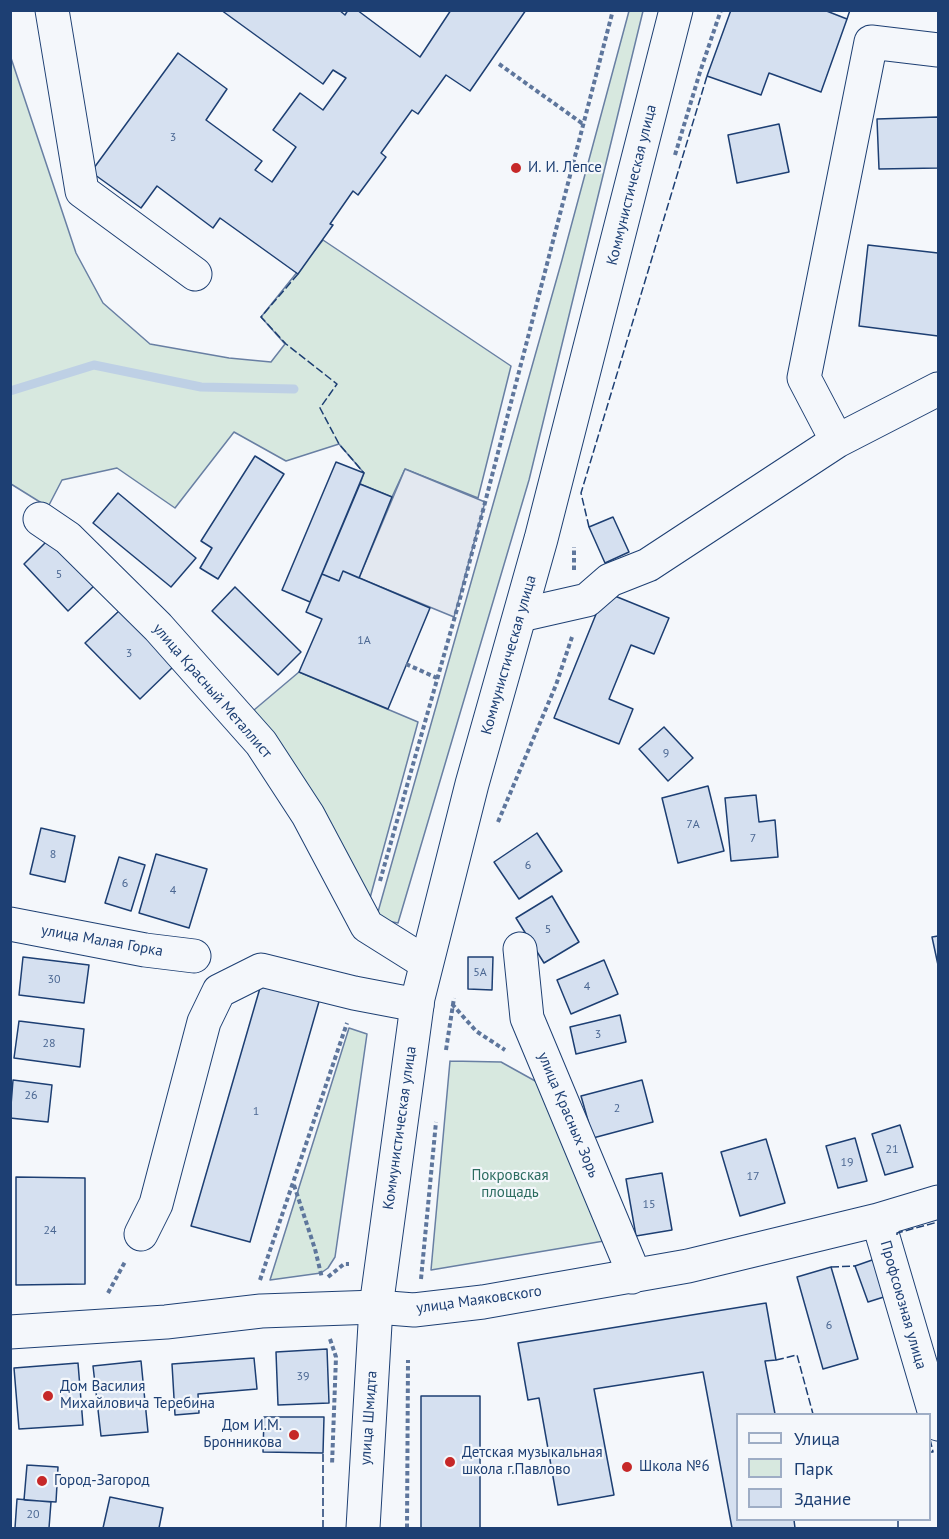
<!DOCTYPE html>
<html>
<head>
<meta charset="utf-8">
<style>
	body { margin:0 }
	#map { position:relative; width:949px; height:1539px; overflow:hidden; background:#f4f7fb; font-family:"PT Sans",sans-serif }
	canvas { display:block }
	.frame { position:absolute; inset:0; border:12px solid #1d3f73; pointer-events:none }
	.legend { position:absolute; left:736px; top:1413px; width:195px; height:108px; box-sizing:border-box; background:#f4f7fb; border:2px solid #9eadc5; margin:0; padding:8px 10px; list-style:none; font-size:18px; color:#1d3f73 }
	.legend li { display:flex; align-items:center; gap:12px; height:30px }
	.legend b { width:30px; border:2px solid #9eadc5 }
</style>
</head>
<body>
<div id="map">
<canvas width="949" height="1539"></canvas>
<div class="frame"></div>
<ul class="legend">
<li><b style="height:8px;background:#f4f7fb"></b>Улица</li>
<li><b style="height:16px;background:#d7e8df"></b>Парк</li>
<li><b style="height:16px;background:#d5e0f0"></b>Здание</li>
</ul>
</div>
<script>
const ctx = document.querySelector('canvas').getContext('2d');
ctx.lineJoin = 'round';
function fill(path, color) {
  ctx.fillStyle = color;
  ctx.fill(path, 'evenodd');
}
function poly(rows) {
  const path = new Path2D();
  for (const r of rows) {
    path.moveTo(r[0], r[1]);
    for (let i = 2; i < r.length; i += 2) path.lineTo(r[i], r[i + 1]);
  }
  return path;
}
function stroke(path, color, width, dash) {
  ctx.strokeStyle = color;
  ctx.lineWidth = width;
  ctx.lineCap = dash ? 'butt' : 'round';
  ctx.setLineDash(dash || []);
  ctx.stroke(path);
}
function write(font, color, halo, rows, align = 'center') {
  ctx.font = font + ' "PT Sans",sans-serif';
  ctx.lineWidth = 4.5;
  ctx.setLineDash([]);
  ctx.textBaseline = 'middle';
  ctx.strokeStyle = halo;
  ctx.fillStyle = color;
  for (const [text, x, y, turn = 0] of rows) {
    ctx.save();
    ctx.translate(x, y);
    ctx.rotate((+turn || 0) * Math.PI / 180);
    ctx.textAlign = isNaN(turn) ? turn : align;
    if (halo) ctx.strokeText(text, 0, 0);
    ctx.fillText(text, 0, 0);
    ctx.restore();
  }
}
const green = poly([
	[629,11,643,11,529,480,398,923,376,919,562,260,629,11],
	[10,55,76,253,103,303,150,344,229,358,271,362,285,344,261,317,323,240,511,366,478,498,405,469,392,497,360,484,364,473,339,444,286,461,234,432,175,508,117,468,62,480,48,507,11,484,10,55],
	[299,672,418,722,367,909,254,710,299,672],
	[349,1028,367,1034,335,1257,328,1268,321,1273,270,1280,349,1028],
	[450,1061,501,1062,546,1087,610,1240,431,1270,450,1061]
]);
fill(green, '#d7e8df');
stroke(green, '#687fa3', 1.5);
const parking = poly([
	[405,469,485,502,454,617,359,578,405,469]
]);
fill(parking, '#e3e8f0');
stroke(parking, '#687fa3', 1.5);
stroke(poly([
	[10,391,94,365,201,387,294,389]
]), '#bed0e5', 9);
const building = poly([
	[221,10,339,10,345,15,348,10,357,10,420,57,451,10,526,10,470,91,446,75,418,114,412,110,381,153,386,157,358,195,353,191,330,224,333,225,298,274,220,218,213,228,157,186,141,208,91,172,178,53,227,89,206,120,262,161,255,170,272,182,296,147,273,130,300,93,323,110,346,78,333,70,323,84,221,10],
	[731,10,824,10,847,19,821,92,769,73,761,95,707,76,731,10],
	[938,117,938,168,879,169,877,119,938,117],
	[779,124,789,172,737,183,728,135,779,124],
	[868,245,938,253,938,336,859,326,868,245],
	[255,456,284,474,218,579,200,568,212,548,201,541,255,456],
	[336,462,364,473,310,602,282,590,336,462],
	[360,484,392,497,359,578,343,571,339,581,322,574,360,484],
	[118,493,196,558,171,587,93,523,118,493],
	[613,517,629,552,605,563,589,527,613,517],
	[50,538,95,585,68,611,24,564,50,538],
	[343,571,430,608,388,709,299,672,322,619,306,612,322,574,339,581,343,571],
	[235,587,301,652,278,675,212,611,235,587],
	[605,592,669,618,654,654,631,645,609,699,633,709,619,744,554,718,605,592],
	[120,610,174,666,140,699,85,643,120,610],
	[664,727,693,758,668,781,639,749,664,727],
	[708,786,724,851,678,863,662,798,708,786],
	[756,795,759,822,775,820,778,857,731,861,725,798,756,795],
	[41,828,75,836,65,882,30,874,41,828],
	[537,833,562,871,519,899,494,862,537,833],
	[156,854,207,869,189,928,139,913,156,854],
	[119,857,145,865,131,911,105,903,119,857],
	[552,896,579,942,544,963,516,918,552,896],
	[938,936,938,965,932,937,938,936],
	[23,957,89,965,84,1003,19,995,23,957],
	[468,957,493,957,492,990,468,989,468,957],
	[604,960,618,994,571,1014,557,980,604,960],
	[262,981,320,998,250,1242,191,1226,262,981],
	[620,1015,626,1042,576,1054,570,1027,620,1015],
	[19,1021,84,1029,80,1067,14,1058,19,1021],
	[13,1080,52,1085,48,1122,10,1118,13,1080],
	[642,1080,653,1122,593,1138,581,1096,642,1080],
	[900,1125,913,1167,885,1175,872,1134,900,1125],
	[855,1138,867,1181,838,1188,826,1146,855,1138],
	[766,1139,785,1203,740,1216,721,1152,766,1139],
	[662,1173,672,1230,636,1236,626,1179,662,1173],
	[16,1177,85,1178,85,1284,16,1285,16,1177],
	[875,1259,887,1296,868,1302,855,1266,875,1259],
	[831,1267,858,1359,823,1369,797,1277,831,1267],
	[766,1303,776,1360,765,1361,775,1414,738,1414,738,1520,794,1520,795,1528,732,1528,703,1372,594,1389,614,1495,558,1505,539,1398,528,1400,518,1343,766,1303],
	[327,1349,329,1403,278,1405,276,1352,327,1349],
	[254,1358,257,1389,198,1394,199,1413,175,1415,172,1364,254,1358],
	[141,1361,148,1432,101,1436,93,1366,141,1361],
	[78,1363,83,1425,19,1429,14,1368,78,1363],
	[421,1396,480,1396,480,1528,421,1528,421,1396],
	[264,1417,324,1417,323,1453,263,1452,264,1417],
	[27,1465,58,1467,56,1502,24,1500,27,1465],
	[110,1497,163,1508,159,1528,103,1528,110,1497],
	[17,1499,51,1502,49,1528,15,1528,17,1499]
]);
fill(building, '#d5e0f0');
stroke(building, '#1d3f73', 1.5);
const minor = poly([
	[52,10,82,191,195,274],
	[837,441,804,378,871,42,938,50],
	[40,519,68,538,158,627,261,743,308,815,367,926,426,963],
	[521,615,587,600,610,580,648,565,837,441,938,389],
	[10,924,145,950,194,956],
	[520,949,527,1018,629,1262,632,1277],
	[878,1220,938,1424],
	[141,1234,156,1204,204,1022,219,991,261,970,354,993,417,1005],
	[10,1332,166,1322,261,1311,376,1307,414,1310,483,1302,688,1266,878,1220,938,1202]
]);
const major = poly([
	[363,1528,376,1307,418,998,472,784,541,539,676,10]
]);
stroke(minor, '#1d3f73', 35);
stroke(major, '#1d3f73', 35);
stroke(poly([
	[499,64,583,124],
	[675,155,700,72,721,10],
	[574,570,574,547],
	[406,664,437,678],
	[498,822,556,685,572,637],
	[380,881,461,595,613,10],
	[452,1004,476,1031,505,1050],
	[446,1050,454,998],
	[294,1185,315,1249,322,1278],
	[328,1277,344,1264,349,1264],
	[421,1279,436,1122],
	[260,1280,347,1023],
	[108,1293,126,1260],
	[330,1339,336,1357,332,1465],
	[407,1528,408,1360]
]), '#5e769c', 4, [4.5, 3]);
stroke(minor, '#f4f7fb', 33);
stroke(major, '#f4f7fb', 33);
stroke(poly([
	[847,19,850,10],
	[298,274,261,317,286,344,337,384,320,408,339,444,364,473],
	[589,527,581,493,707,76],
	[897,1235,897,1233,938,1222],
	[831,1267,855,1266],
	[776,1360,797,1355,813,1414],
	[930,1439,933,1452,930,1452],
	[323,1528,323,1453],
	[898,1528,898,1520]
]), '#1d3f73', 1.5, [8, 3]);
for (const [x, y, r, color] of [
	[516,168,6,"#c62828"],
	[48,1396,6,"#c62828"],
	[294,1435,6,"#c62828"],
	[450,1462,6,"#c62828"],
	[627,1467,6,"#c62828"],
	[42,1481,6,"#c62828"]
]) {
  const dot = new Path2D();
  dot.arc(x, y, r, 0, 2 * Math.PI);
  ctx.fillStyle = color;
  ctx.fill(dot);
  stroke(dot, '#f4f7fb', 2);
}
write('12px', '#4b6792', null, [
	["3",173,138],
	["5",59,575],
	["1А",364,641],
	["3",129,654],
	["9",666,754],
	["7А",693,825],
	["7",753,839],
	["8",53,855],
	["6",528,866],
	["6",125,884],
	["4",173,891],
	["5",548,930],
	["5А",480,973],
	["30",54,980],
	["4",587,987],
	["3",598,1035],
	["28",49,1044],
	["26",31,1096],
	["2",617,1109],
	["1",256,1112],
	["21",892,1150],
	["19",847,1163],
	["17",753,1177],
	["15",649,1205],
	["24",50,1231],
	["6",829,1326],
	["39",303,1377],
	["20",33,1515]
]);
write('15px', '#1d3f73', '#f4f7fb', [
	["И. И. Лепсе",528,168],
	["Дом Василия",60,1387],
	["Михайловича Теребина",60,1404],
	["Дом И.М.",282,1426,"right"],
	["Бронникова",282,1443,"right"],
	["Детская музыкальная",462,1453],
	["школа г.Павлово",462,1470],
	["Школа №6",639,1467],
	["Город-Загород",54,1481]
], 'left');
write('15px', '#1d3f73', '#f4f7fb', [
	["Коммунистическая улица",632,185,-76],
	["Коммунистическая улица",509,655,-74],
	["улица Красный Металлист",212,691,49],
	["улица Малая Горка",102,941,10],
	["улица Красных Зорь",568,1115,67],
	["Коммунистическая улица",400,1128,-82],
	["улица Маяковского",479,1300,-8],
	["Профсоюзная улица",903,1305,74],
	["улица Шмидта",369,1418,-86]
]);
write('15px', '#2c6c60', '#f4f7fb', [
	["Покровская",510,1176],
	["площадь",510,1193]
]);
</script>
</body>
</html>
